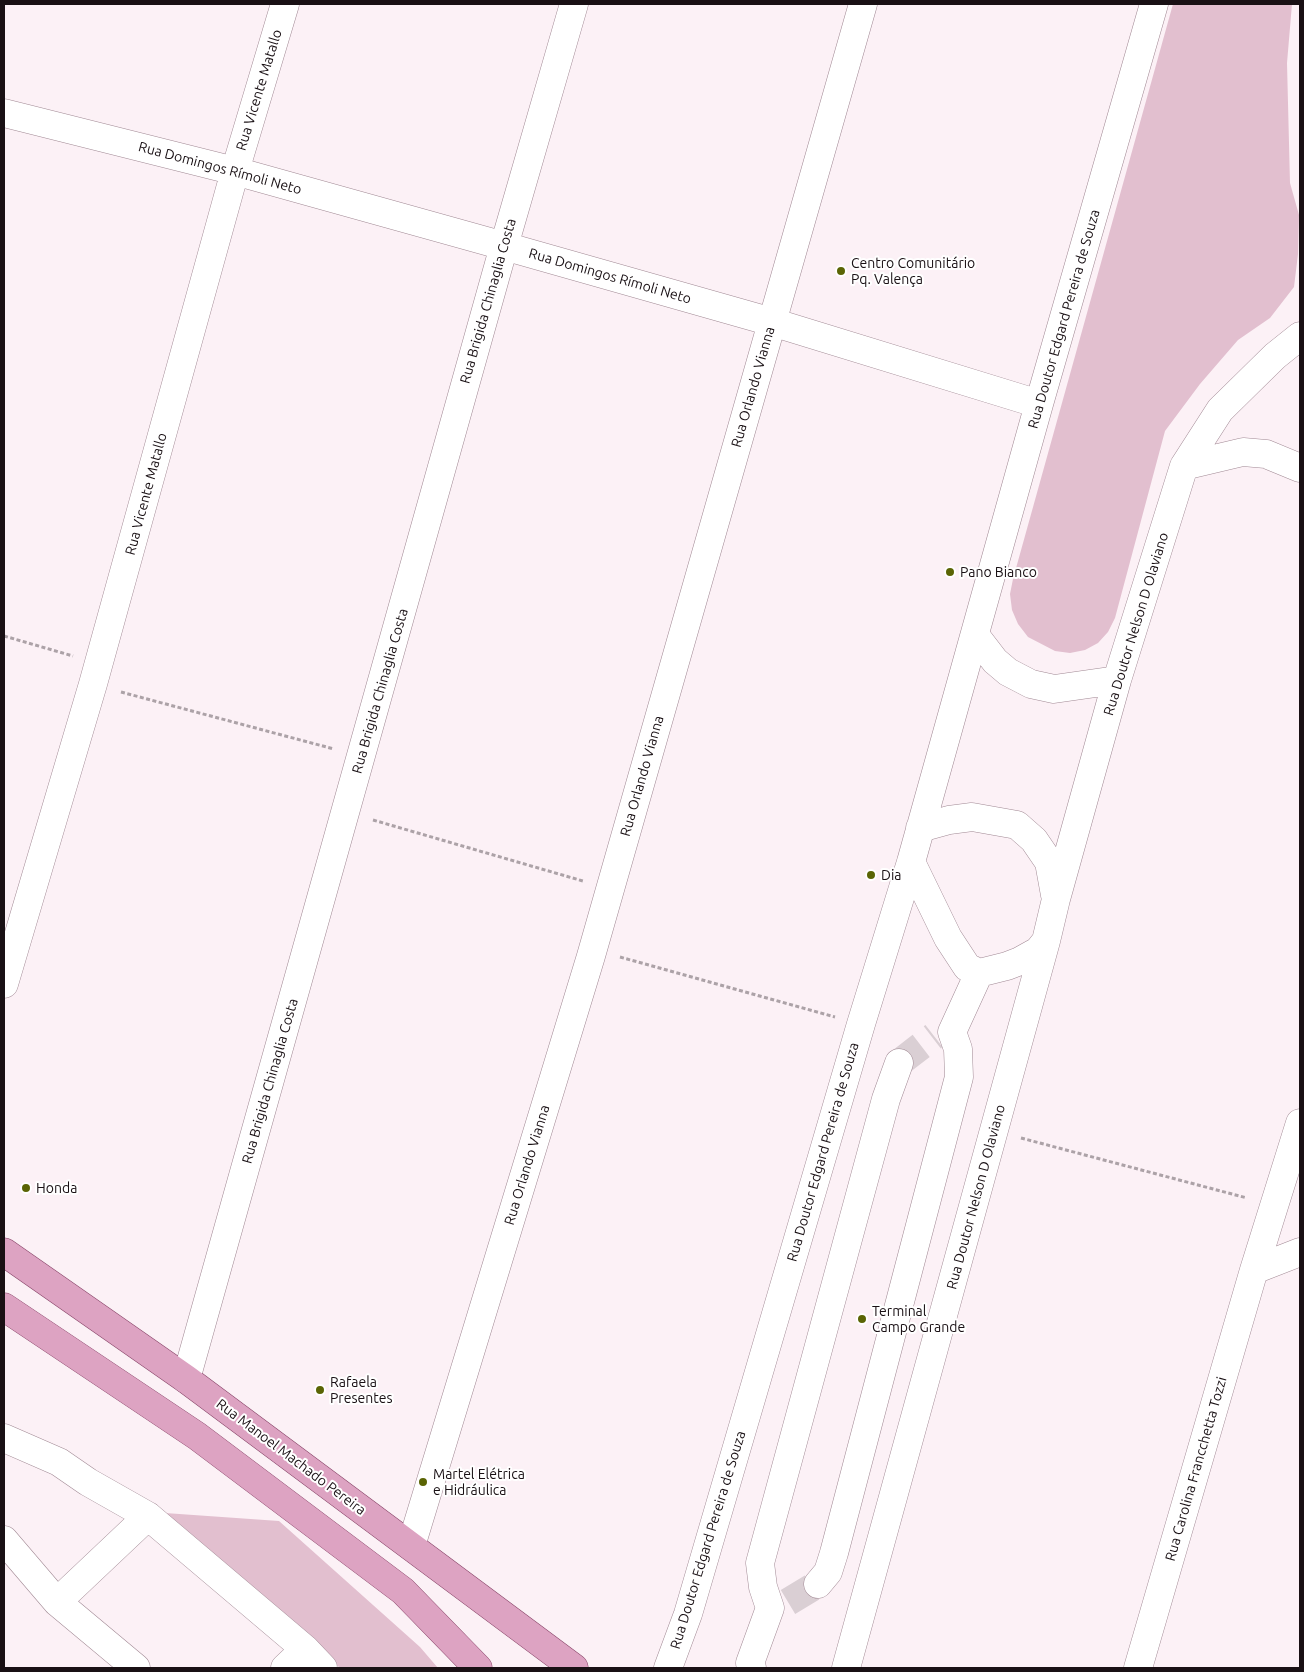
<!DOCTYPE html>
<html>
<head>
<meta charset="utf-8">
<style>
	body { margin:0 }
	#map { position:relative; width:1304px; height:1672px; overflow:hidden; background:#fcf1f6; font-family:Ubuntu,sans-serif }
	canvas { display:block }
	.frame { position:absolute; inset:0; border:5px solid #191014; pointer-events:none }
</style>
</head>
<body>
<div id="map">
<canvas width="1304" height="1672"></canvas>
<div class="frame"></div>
</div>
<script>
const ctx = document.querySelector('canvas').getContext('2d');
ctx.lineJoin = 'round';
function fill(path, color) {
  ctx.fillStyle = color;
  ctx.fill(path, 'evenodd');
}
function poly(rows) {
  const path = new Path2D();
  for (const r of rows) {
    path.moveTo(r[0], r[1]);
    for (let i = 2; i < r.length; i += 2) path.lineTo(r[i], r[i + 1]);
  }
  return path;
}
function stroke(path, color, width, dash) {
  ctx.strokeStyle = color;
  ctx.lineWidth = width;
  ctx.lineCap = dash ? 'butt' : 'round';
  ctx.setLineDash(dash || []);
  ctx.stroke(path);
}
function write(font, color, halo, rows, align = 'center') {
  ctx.font = font + ' Ubuntu,sans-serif';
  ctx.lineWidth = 4;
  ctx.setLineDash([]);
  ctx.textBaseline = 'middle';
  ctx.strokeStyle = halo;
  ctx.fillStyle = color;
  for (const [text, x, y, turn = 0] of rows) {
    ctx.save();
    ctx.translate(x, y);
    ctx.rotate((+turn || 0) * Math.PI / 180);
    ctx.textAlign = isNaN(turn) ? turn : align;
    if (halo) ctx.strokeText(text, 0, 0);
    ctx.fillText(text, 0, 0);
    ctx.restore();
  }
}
fill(poly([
	[1173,4,1292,4,1287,63,1290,183,1299,215,1298,254,1294,287,1270,318,1238,340,1200,384,1165,431,1115,618,1108,632,1098,643,1085,650,1070,653,1055,651,1028,637,1018,624,1012,610,1010,594,1013,579],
	[165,1513,279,1521,420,1647,438,1668,340,1668]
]), '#e2bfcf');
stroke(poly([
	[899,1063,934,1036],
	[788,1602,818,1584]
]), '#dacfd4', 28, [28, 14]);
const minor = poly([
	[4,113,235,171,504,246,772,322,1039,404],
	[1184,466,1220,410,1275,356,1300,336],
	[975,635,995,661,1008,672,1031,684,1054,689,1117,680],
	[920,828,949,820,972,817,1017,825,1034,840,1049,862,1055,895],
	[911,862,948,938,967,967,979,973,1007,966,1020,961,1038,951,1046,941],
	[4,984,93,684,235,171,285,4],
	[1254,1270,1300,1252],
	[186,1379,504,246,574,4],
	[4,1438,59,1462,88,1482,148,1516,305,1649,323,1668],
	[4,1540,57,1602,136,1668],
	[411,1546,591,956,863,4],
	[818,1584,828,1572,834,1553,959,1077,958,1049,952,1032,979,973],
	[57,1602,148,1516],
	[285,1668,305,1649],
	[668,1668,688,1614,861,1024,911,862,1039,404,1154,4],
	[752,1668,750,1663,770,1608,763,1587,760,1563,886,1099,899,1063],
	[846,1668,1046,941,1056,899,1117,680,1184,466,1243,452,1266,454,1300,468],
	[1138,1668,1254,1270,1300,1123]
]);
const major = poly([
	[4,1252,186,1379,574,1668],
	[4,1307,197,1436,403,1591,478,1668]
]);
stroke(minor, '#a18994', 29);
stroke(major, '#89476a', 29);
stroke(poly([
	[4,636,73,656],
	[121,692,334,749],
	[373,820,583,881],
	[620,957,835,1017],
	[1021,1138,1247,1198]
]), '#aca2a7', 3, [4, 2.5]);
stroke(minor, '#fff', 28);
stroke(major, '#dda3c2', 28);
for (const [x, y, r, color] of [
	[841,271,5,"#5a6404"],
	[950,572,5,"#5a6404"],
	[871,875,5,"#5a6404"],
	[26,1188,5,"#5a6404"],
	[862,1319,5,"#5a6404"],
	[320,1390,5,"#5a6404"],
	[423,1482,5,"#5a6404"]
]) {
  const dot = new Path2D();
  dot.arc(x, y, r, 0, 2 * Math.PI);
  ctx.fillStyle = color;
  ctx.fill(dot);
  stroke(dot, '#fff', 2);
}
write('14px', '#191014', '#fff', [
	["Rua Vicente Matallo",259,90,-73],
	["Rua Domingos Rímoli Neto",220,168,15],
	["Rua Domingos Rímoli Neto",610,276,16],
	["Rua Brigida Chinaglia Costa",488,301,-74],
	["Rua Doutor Edgard Pereira de Souza",1064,319,-74],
	["Rua Orlando Vianna",753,387,-74],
	["Rua Vicente Matallo",146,494,-75],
	["Rua Doutor Nelson D Olaviano",1136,624,-73],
	["Rua Brigida Chinaglia Costa",380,691,-74],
	["Rua Orlando Vianna",642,776,-74],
	["Rua Brigida Chinaglia Costa",270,1081,-74],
	["Rua Doutor Edgard Pereira de Souza",823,1152,-74],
	["Rua Orlando Vianna",527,1165,-73],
	["Rua Doutor Nelson D Olaviano",976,1197,-75],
	["Rua Manoel Machado Pereira",291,1457,37],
	["Rua Carolina Francchetta Tozzi",1196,1469,-74],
	["Rua Doutor Edgard Pereira de Souza",708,1540,-73]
]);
write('14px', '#191014', '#fff', [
	["Centro Comunitário",851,263],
	["Pq. Valença",851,279],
	["Pano Bianco",960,572],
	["Dia",881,875],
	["Honda",36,1188],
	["Terminal",872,1311],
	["Campo Grande",872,1327],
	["Rafaela",330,1382],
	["Presentes",330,1398],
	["Martel Elétrica",433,1474],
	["e Hidráulica",433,1490]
], 'left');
</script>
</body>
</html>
